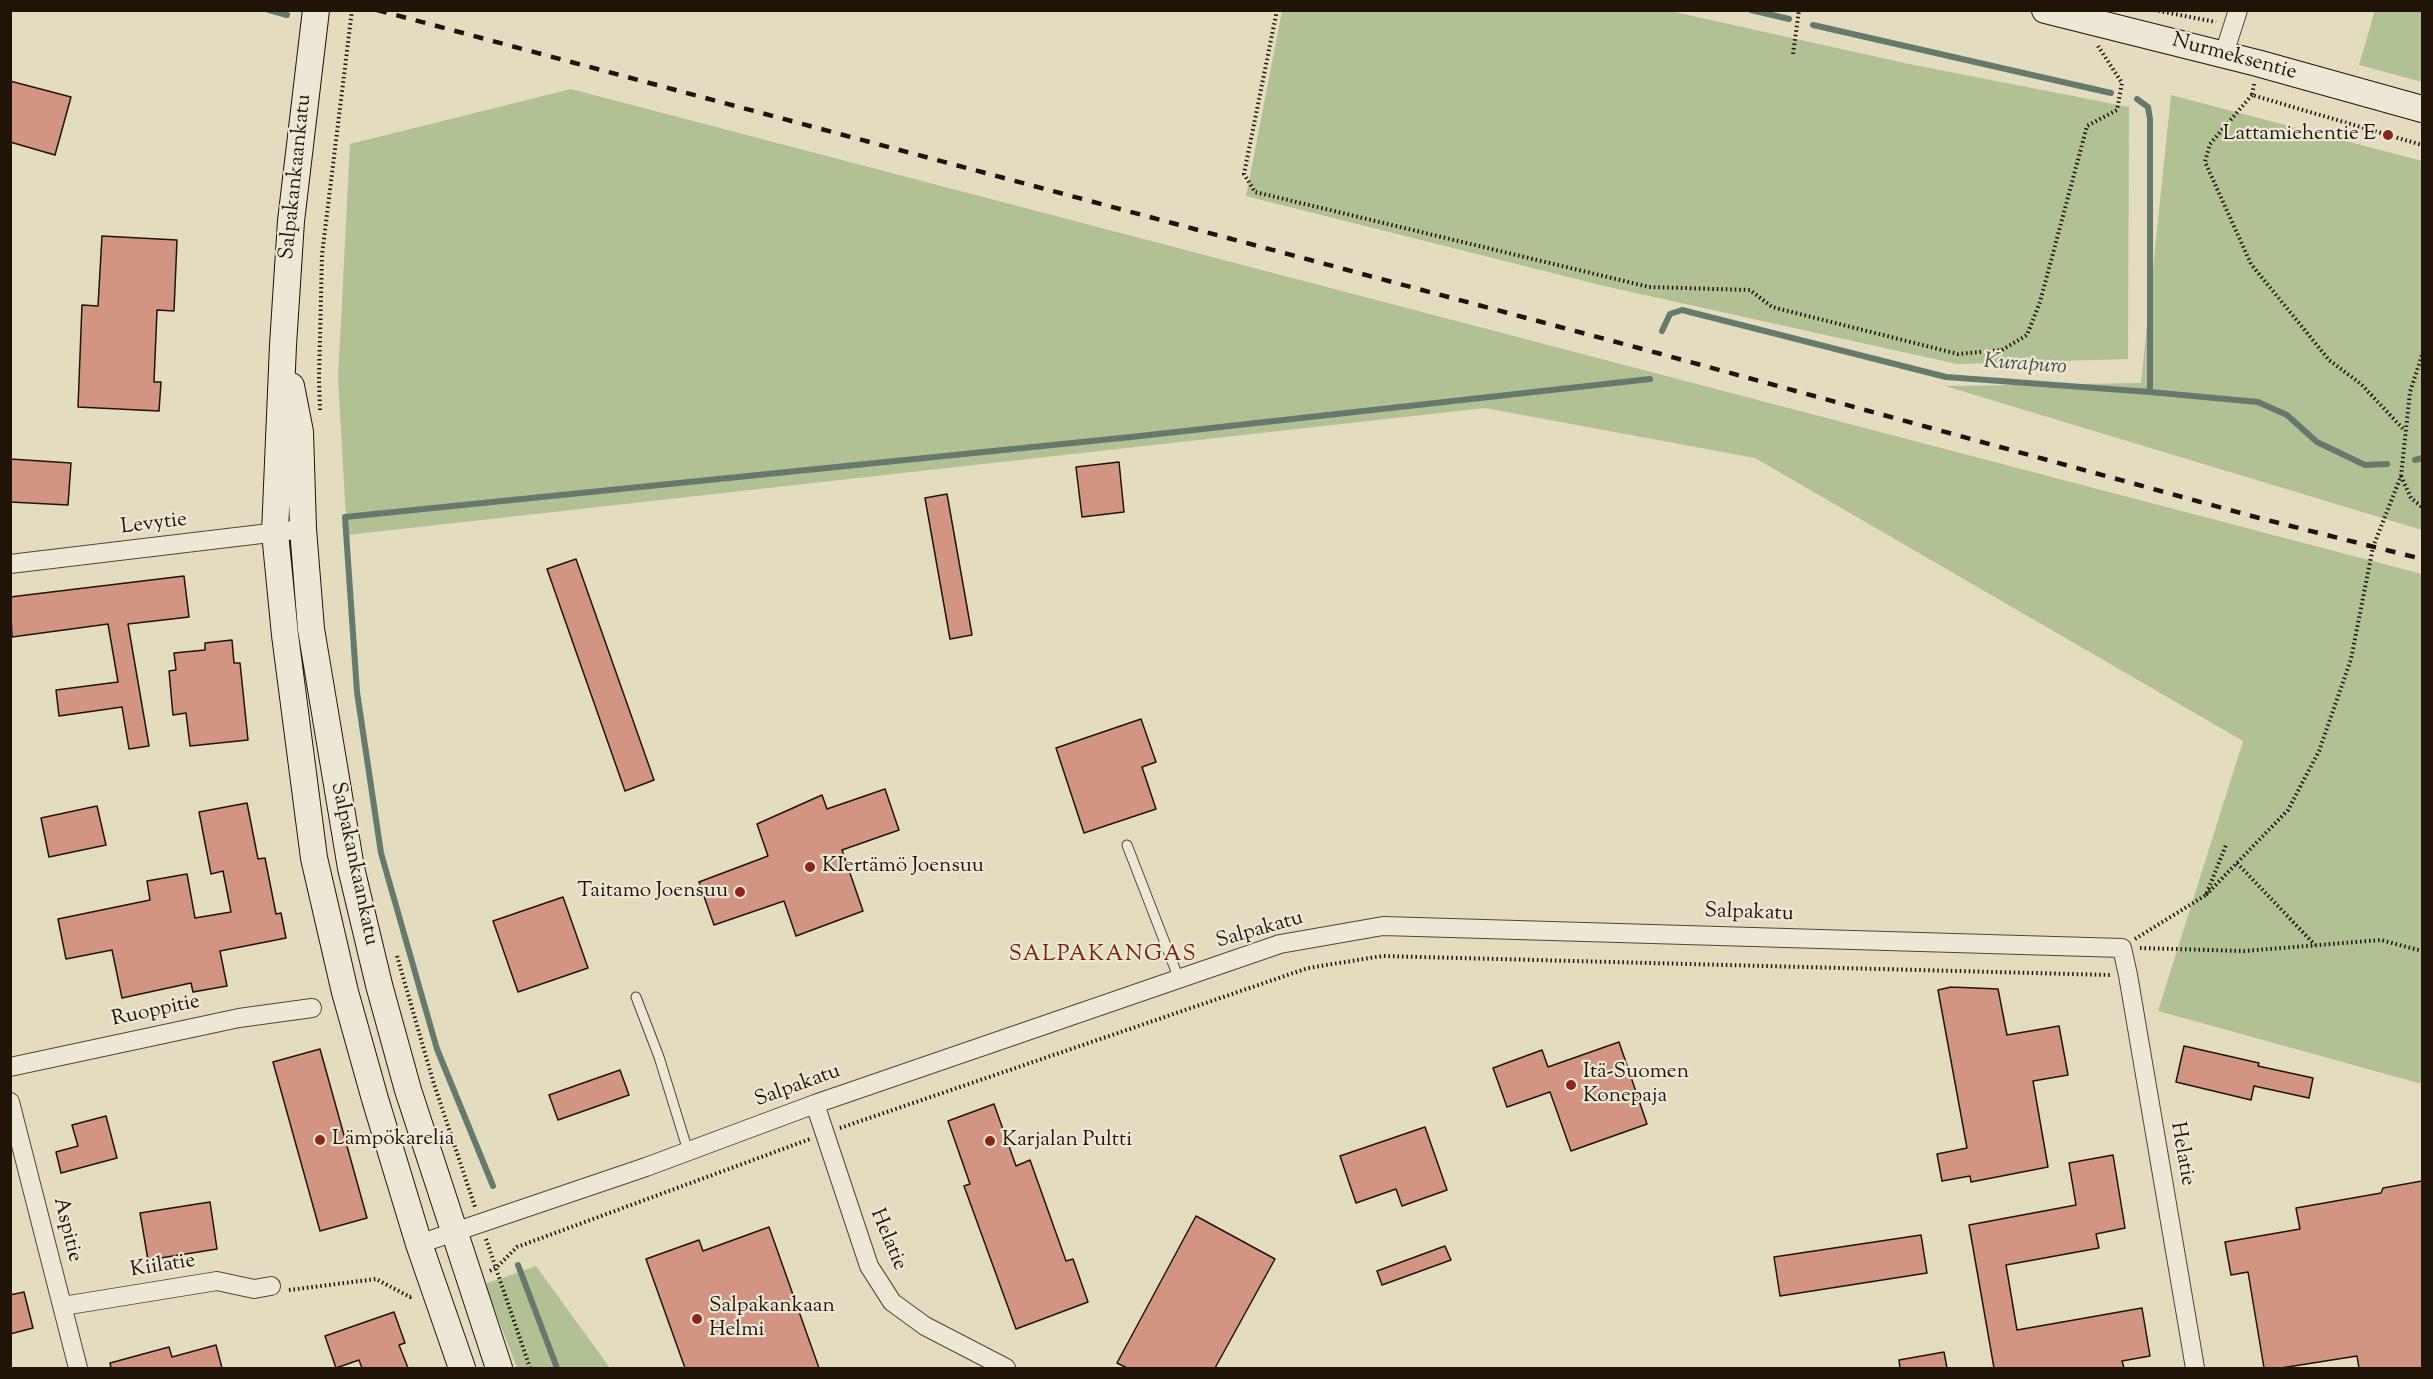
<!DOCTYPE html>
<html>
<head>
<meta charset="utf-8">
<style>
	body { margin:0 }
	#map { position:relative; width:2433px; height:1379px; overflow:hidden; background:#e4dcbe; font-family:"Sorts Mill Goudy",serif }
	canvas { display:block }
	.frame { position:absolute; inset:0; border:12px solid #201408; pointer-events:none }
</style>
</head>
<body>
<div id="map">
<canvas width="2433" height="1379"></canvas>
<div class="frame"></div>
</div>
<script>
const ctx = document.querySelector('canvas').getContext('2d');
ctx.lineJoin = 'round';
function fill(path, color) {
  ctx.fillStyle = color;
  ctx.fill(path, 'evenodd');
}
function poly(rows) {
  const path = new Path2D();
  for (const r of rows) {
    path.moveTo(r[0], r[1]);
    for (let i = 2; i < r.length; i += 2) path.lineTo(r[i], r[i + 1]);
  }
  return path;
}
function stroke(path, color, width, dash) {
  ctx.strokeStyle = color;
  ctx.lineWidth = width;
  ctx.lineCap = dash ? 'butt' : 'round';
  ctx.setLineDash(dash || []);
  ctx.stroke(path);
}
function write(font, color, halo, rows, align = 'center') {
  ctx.font = font + ' "Sorts Mill Goudy",serif';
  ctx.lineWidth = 4.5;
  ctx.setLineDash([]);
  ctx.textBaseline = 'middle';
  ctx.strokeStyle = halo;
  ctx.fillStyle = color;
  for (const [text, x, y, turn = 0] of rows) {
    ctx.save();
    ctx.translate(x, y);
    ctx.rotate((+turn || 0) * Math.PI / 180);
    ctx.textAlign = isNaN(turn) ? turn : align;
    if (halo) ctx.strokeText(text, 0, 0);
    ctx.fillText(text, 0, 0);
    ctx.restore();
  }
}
fill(poly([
	[2375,10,2422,11,2422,82,2359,65],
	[1282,11,1670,11,1909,64,2129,107,2128,359,1957,364,1604,286,1246,196],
	[571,89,2422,574,2422,1084,2158,1011,2243,741,1755,458,1485,408,347,535,338,379,350,144],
	[2171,95,2422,161,2422,530,1945,386,2141,383],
	[536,1266,610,1368,517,1368,485,1284]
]), '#b1c194');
stroke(poly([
	[269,10,287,15],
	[1751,10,1789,19],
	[1813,25,2111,93],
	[2137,99,2148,107,2150,119,2150,392],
	[1662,331,1670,314,1682,310,1946,377,2150,392,2258,402,2287,415,2317,442,2365,465,2387,464],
	[2415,460,2422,458],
	[493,1186,437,1049,381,853,357,692,345,517,1131,437,1650,379],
	[518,1265,557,1368]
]), '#66796d', 6);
const building = poly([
	[10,81,71,97,55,155,10,142,10,81],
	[102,236,177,240,174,311,157,310,154,382,161,382,159,411,78,407,82,305,98,306,102,236],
	[10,459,71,463,68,505,10,502,10,459],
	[1119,462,1124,512,1082,517,1076,467,1119,462],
	[947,494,972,635,950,639,925,498,947,494],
	[576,559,654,780,625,791,547,569,576,559],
	[184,576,189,617,128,624,149,746,129,749,122,707,59,716,56,690,118,682,108,624,12,637,10,597,184,576],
	[232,640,234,663,240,663,248,740,190,746,186,713,173,715,169,671,176,670,174,653,205,650,205,643,232,640],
	[1141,719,1156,762,1142,767,1156,809,1084,833,1056,748,1141,719],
	[885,789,899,830,842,850,863,911,796,936,784,901,714,925,699,882,768,856,757,824,822,795,827,809,885,789],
	[247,803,258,859,265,858,276,914,281,913,286,938,220,951,227,986,193,992,191,983,122,998,112,950,66,959,58,919,150,900,147,881,187,874,195,918,231,912,223,871,211,874,199,812,247,803],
	[97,806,106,845,49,857,41,818,97,806],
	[563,897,588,968,518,992,493,921,563,897],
	[1951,987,1998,989,2007,1035,2059,1026,2068,1075,2033,1081,2048,1167,1971,1182,1970,1176,1942,1181,1937,1154,1967,1148,1938,990,1951,987],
	[1619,1042,1647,1124,1571,1151,1550,1092,1507,1107,1493,1068,1542,1050,1548,1067,1619,1042],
	[2184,1046,2259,1063,2258,1066,2313,1078,2309,1098,2254,1086,2251,1100,2176,1082,2184,1046],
	[320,1049,367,1218,320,1231,273,1062,320,1049],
	[620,1070,629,1095,558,1120,549,1095,620,1070],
	[994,1104,1016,1166,1030,1160,1066,1261,1073,1259,1088,1302,1016,1329,964,1186,970,1184,948,1121,994,1104],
	[106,1116,117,1158,61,1173,56,1152,78,1146,72,1125,106,1116],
	[1425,1127,1447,1190,1402,1206,1396,1189,1356,1203,1340,1156,1425,1127],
	[2113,1155,2125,1228,2096,1234,2099,1248,2006,1265,2017,1330,2142,1308,2150,1356,2122,1361,2124,1368,1994,1368,1969,1225,2076,1205,2069,1163,2113,1155],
	[2422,1181,2422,1368,2359,1368,2357,1356,2281,1368,2264,1368,2248,1272,2231,1275,2225,1242,2300,1229,2296,1208,2381,1193,2383,1188,2422,1181],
	[210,1202,217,1249,148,1260,140,1213,210,1202],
	[1196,1216,1275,1259,1215,1368,1127,1368,1117,1363,1196,1216],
	[769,1227,819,1368,685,1368,646,1259,699,1240,703,1251,769,1227],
	[1921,1235,1927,1273,1780,1296,1774,1257,1921,1235],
	[1445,1246,1451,1260,1382,1285,1377,1271,1445,1246],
	[24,1292,33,1328,10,1334,10,1295,24,1292],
	[394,1312,405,1343,399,1345,408,1368,362,1368,359,1360,336,1368,325,1336,394,1312],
	[216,1345,222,1368,111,1368,110,1363,169,1347,172,1357,216,1345],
	[1944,1352,1947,1368,1900,1368,1899,1360,1944,1352]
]);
fill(building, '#d29582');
stroke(building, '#201408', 1.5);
const lane = poly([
	[1127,845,1179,979],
	[636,997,659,1057,688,1151]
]);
const street = poly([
	[2224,54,2238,10],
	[10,564,303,529],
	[10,1067,239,1018,312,1008],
	[10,1102,78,1368],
	[815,1104,869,1266,892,1302,925,1326,1006,1368],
	[419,1244,646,1167,815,1104,1280,944,1383,926,2122,948,2128,975,2195,1368],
	[63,1306,217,1281,254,1289,271,1286]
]);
const secondary = poly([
	[316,10,291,221,283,345,275,533,285,635,314,858,345,992,375,1099,419,1244,462,1368],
	[2045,10,2257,63,2422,109],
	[291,386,300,432,303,529,311,629,351,868,379,985,408,1090,499,1368]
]);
stroke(lane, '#514636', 11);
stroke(street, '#514636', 20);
stroke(secondary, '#201408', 28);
stroke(poly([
	[1277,10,1244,174,1255,192,1649,287,1750,290,1772,307,1958,354,2002,350,2027,335,2040,302,2087,126,2117,110,2122,83,2098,46],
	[2154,10,2216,22],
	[1793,54,1799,10],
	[2254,84,2252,95,2422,145],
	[2252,95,2210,144,2205,162,2251,264,2329,360,2361,384,2405,431],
	[320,410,319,379,322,255,352,10],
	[2401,476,2411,498,2422,507],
	[2237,863,2315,945],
	[2206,895,2288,810,2319,751,2351,659,2373,547,2401,476,2410,392,2422,355],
	[2135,939,2206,895,2226,845],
	[2140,948,2244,951,2381,940,2422,951],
	[397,956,433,1081,475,1207],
	[840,1128,1308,968,1382,956,2110,975],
	[486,1239,530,1368],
	[490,1271,496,1268,517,1247,810,1139],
	[289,1290,376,1279,410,1297,414,1296]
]), '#201408', 4, [1.5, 3]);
stroke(lane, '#ede8d5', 9);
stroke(street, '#ede8d5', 18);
stroke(secondary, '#ede8d5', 26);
stroke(poly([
	[377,10,1661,354,2259,518,2422,559]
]), '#201408', 4.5, [10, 10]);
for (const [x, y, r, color] of [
	[2388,135,6,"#8f2418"],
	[810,867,6,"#8f2418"],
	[740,892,6,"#8f2418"],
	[1571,1085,6,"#8f2418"],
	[320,1140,6,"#8f2418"],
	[990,1141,6,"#8f2418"],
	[697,1319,6,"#8f2418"]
]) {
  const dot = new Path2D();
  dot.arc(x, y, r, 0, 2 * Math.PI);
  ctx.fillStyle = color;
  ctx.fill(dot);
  stroke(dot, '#ede8d5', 2);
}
write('21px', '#201408', '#ede8d5', [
	["Nurmeksentie",2234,58,15],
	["Salpakankaankatu",297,177,-84],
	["Levytie",154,525,-7],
	["Salpakankaankatu",353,864,78],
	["Salpakatu",1749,914,2],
	["Salpakatu",1260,931,-16],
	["Ruoppitie",156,1012,-12],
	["Salpakatu",798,1087,-20],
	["Helatie",2181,1154,80],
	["Aspitie",66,1230,76],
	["Helatie",887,1240,67],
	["Kiilatie",163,1267,-9]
]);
write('21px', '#201408', '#ede8d5', [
	["Lattamiehentie E",2376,135,"right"],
	["KIertämö Joensuu",822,867],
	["Taitamo Joensuu",728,892,"right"],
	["Itä-Suomen",1583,1073],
	["Konepaja",1583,1097],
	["Lämpökarelia",332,1140],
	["Karjalan Pultti",1002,1141],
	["Salpakankaan",709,1307],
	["Helmi",709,1331]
], 'left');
write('italic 22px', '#494f43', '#ede8d5', [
	["Kurapuro",2025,366,4]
]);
ctx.letterSpacing = '1.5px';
write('22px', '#7a1f14', '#ede8d5', [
	["SALPAKANGAS",1103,956]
]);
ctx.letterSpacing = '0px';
</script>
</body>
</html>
